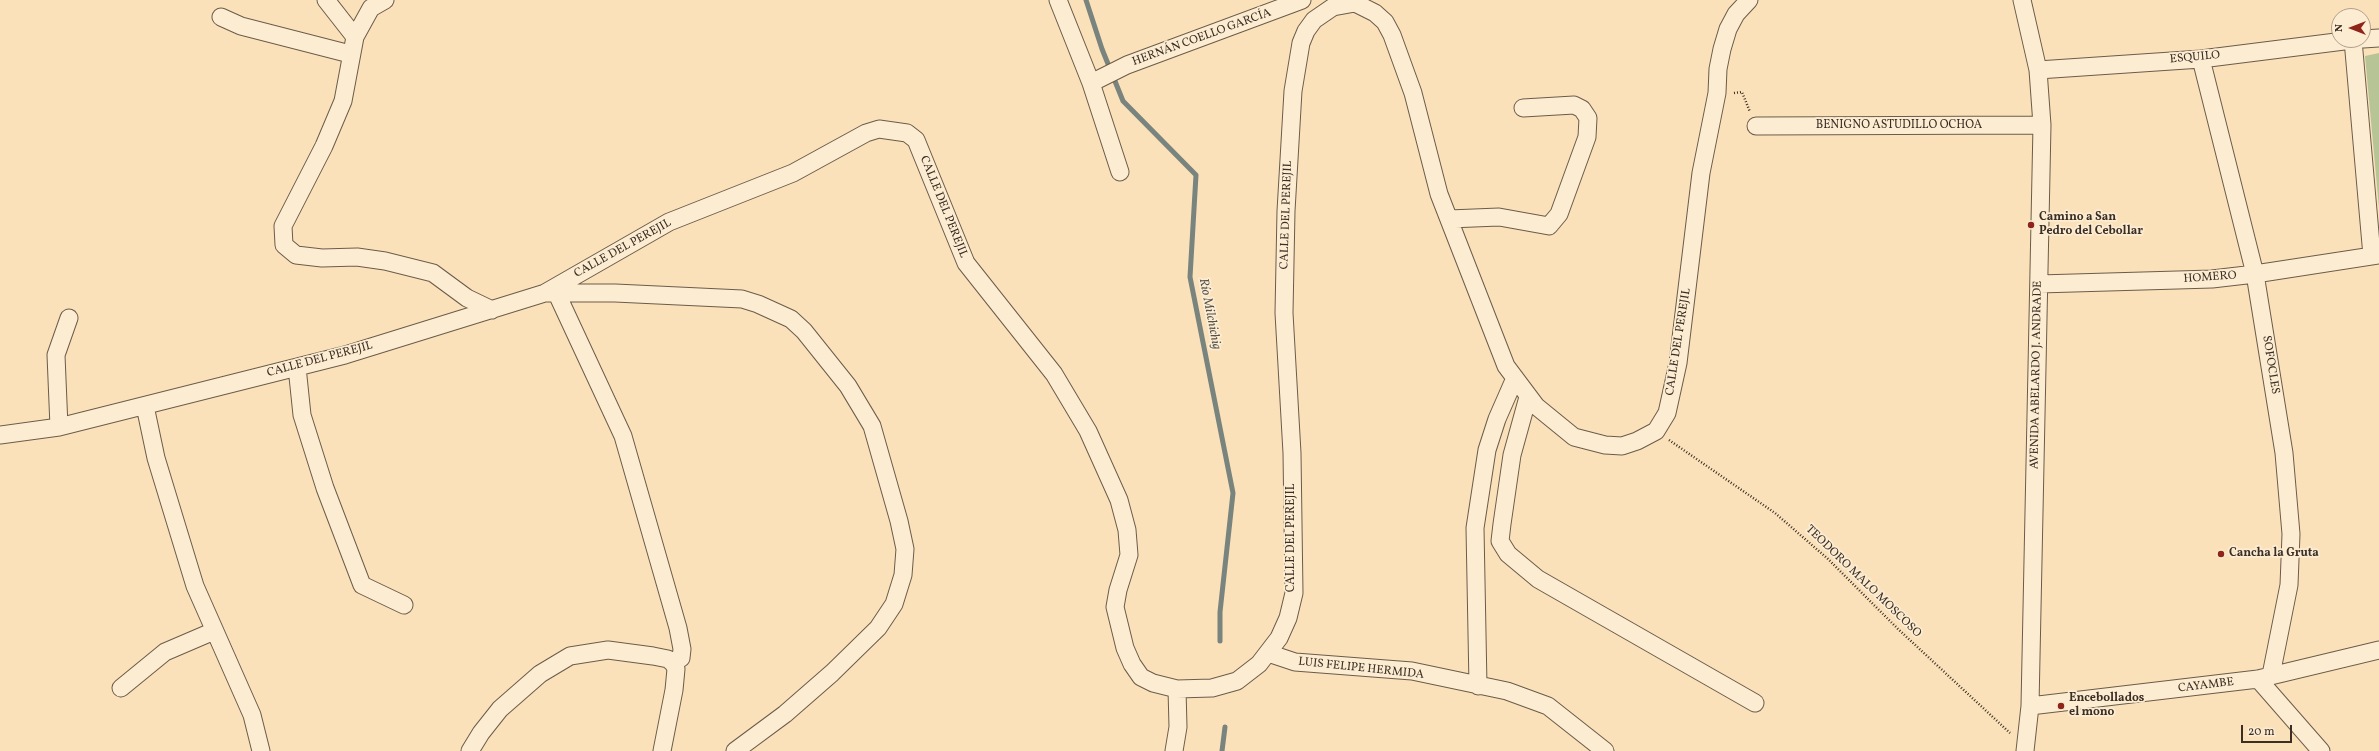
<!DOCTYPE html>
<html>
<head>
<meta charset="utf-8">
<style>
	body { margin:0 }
	#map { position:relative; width:2379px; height:751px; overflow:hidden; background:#fae1ba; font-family:Vollkorn,serif }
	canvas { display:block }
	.north { position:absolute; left:2331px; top:8px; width:40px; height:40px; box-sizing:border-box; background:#fcecd2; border:1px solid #afa08d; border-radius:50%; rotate:270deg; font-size:11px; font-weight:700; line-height:16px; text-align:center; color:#3b2f25 }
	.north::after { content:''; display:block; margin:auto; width:14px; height:18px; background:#8f2418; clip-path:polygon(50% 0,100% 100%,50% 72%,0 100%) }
	.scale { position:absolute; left:2241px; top:725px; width:51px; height:18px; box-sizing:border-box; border:2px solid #3b2f25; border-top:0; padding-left:5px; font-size:12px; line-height:14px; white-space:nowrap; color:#3b2f25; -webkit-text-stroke:3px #fcecd2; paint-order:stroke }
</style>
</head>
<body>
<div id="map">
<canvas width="2379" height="751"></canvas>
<div class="north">N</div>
<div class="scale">20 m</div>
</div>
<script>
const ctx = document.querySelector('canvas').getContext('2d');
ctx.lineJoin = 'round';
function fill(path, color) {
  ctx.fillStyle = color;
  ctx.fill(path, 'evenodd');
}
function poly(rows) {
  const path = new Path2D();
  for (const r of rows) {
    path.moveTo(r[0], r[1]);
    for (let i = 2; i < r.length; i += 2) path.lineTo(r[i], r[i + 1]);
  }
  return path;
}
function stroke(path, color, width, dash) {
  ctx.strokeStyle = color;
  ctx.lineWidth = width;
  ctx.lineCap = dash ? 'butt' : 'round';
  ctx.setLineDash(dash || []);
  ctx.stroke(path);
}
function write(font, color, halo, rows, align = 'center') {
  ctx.font = font + ' Vollkorn,serif';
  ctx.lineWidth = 3.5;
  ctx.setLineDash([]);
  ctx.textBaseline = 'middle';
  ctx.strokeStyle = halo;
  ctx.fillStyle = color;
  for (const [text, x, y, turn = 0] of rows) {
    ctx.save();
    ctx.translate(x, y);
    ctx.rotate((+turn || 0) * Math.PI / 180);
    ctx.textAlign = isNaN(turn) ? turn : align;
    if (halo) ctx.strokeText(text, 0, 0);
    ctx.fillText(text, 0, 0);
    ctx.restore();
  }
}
fill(poly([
	[2379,53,2379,208,2365,56]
]), '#b7c495');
stroke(poly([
	[1086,0,1102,49,1123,101,1196,175,1190,277,1233,493,1220,612,1220,641],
	[1222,751,1225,727]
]), '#78847d', 5);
const minor = poly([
	[326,0,355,37],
	[385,0,371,8,355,37,343,101,324,146,283,226,284,245,296,255,322,258,357,257,385,261,433,273,467,298,492,310],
	[1058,0,1091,83,1120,172],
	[2022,0,2038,70,2042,125,2030,706,2025,751],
	[221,17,241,26,350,54],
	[2363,39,2379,38],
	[2353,40,2372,256],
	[2201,59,2255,274,2284,453,2291,534,2289,585,2271,675],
	[2038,70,2201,59,2352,40],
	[1091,83,1127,65,1302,0],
	[1756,126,2042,125],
	[1449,219,1499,217,1549,226,1559,214,1587,137,1588,118,1582,109,1574,105,1523,108],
	[2039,284,2212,279,2255,274,2379,255],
	[545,293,615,293,742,299,758,304,791,319,804,331,848,386,872,426,899,521,905,549,903,575,894,604,878,628,832,673,785,714,735,751],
	[557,294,623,436,678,628,682,649,681,658,673,663],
	[297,367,302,415,325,488,362,585,404,605],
	[1528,397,1512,455,1502,524,1500,541,1508,554,1538,579,1755,703],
	[145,406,156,458,195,586,252,715,261,751],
	[59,427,56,355,69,318],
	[0,435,59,427,345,355,545,293,669,222,793,173,866,133,879,129,907,133,916,140,966,263,1054,374,1088,431,1119,500,1127,530,1129,555,1118,590,1115,607,1125,648,1132,664,1141,677,1153,683,1177,689,1212,688,1237,681,1259,664,1279,638,1288,618,1294,593,1292,453,1284,313,1286,211,1293,91,1301,43,1306,31,1314,20,1333,7,1355,3,1375,13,1385,22,1392,35,1413,93,1439,194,1506,366,1536,406,1574,437,1605,445,1622,446,1637,441,1656,431,1667,413,1678,363,1701,173,1717,93,1718,69,1722,49,1728,29,1736,14,1749,0],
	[1268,653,1295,662,1412,671,1507,691,1548,706,1605,751],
	[2258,679,2321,751],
	[1478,686,1475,528,1487,450,1497,419,1515,378],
	[121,688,165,652,214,631],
	[2030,706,2258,679,2379,650],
	[470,751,481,733,500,709,540,674,570,656,608,650,653,656,668,659,673,663,676,669,674,690,662,751],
	[1174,751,1178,727,1177,689]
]);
stroke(minor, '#6b5c4a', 19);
stroke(poly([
	[1734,93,1742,92,1750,112],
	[1669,440,1775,513,1828,559,1898,629,2010,733]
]), '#3b2f25', 2.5, [1, 2]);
stroke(minor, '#fcecd2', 17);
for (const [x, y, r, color] of [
	[2031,225,4,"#8f2418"],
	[2221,554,4,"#8f2418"],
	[2061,706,4,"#8f2418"]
]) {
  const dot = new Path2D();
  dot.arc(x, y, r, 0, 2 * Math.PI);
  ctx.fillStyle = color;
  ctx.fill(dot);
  stroke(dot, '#fcecd2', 1.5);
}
write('12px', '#3b2f25', '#fcecd2', [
	["HERNÁN COELLO GARCÍA",1202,38,-20],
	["ESQUILO",2195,58,-5],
	["BENIGNO ASTUDILLO OCHOA",1899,126],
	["CALLE DEL PEREJIL",943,207,68],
	["CALLE DEL PEREJIL",1287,215,-88],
	["CALLE DEL PEREJIL",623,249,-29],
	["HOMERO",2210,278,-4],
	["CALLE DEL PEREJIL",1679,342,-81],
	["CALLE DEL PEREJIL",320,360,-15],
	["SOFOCLES",2270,365,81],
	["AVENIDA ABELARDO J. ANDRADE",2037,375,-89],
	["CALLE DEL PEREJIL",1292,538,-90],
	["TEODORO MALO MOSCOSO",1863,582,44],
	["LUIS FELIPE HERMIDA",1361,669,6],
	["CAYAMBE",2206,686,-7]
]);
write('bold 12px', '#3b2f25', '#fcecd2', [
	["Camino a San",2039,218],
	["Pedro del Cebollar",2039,232],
	["Cancha la Gruta",2229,554],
	["Encebollados",2069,699],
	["el mono",2069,713]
], 'left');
write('italic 13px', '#54524a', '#fcecd2', [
	["Río Milchichig",1209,314,79]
]);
</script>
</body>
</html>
